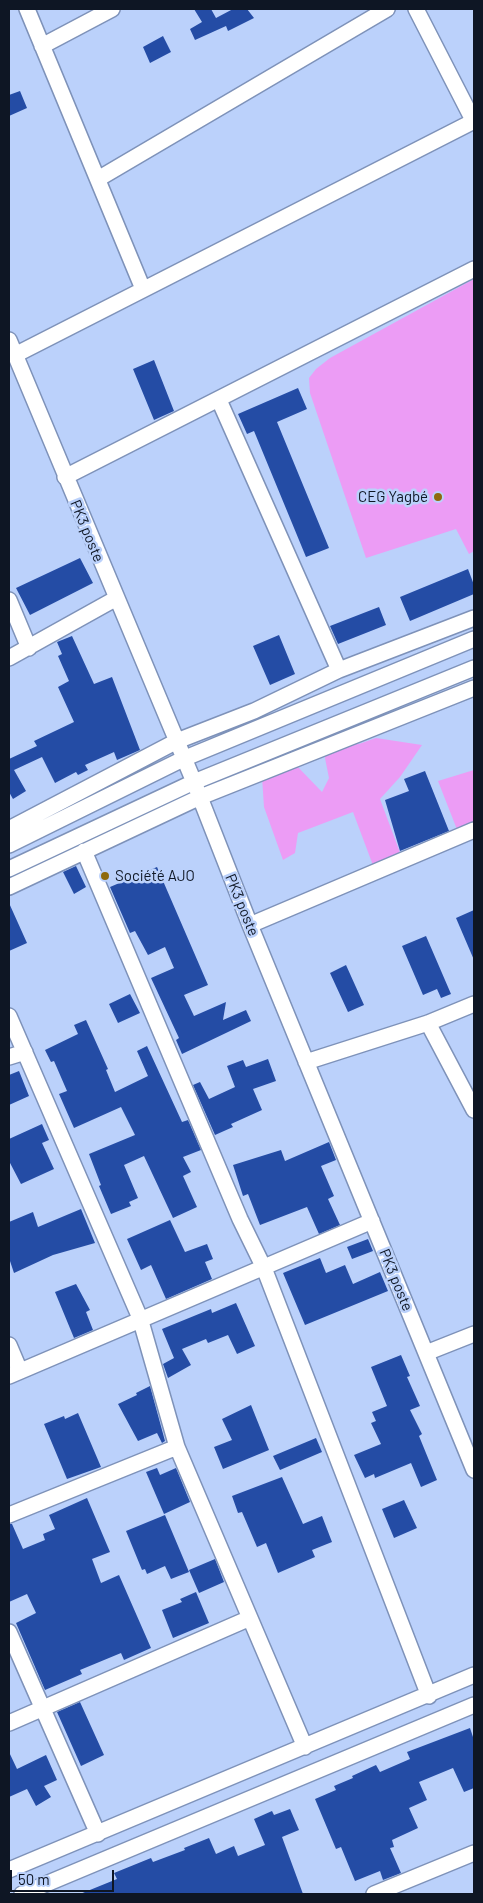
<!DOCTYPE html>
<html>
<head>
<meta charset="utf-8">
<style>
	body { margin:0 }
	#map { position:relative; width:483px; height:1903px; overflow:hidden; background:#bbd1fb; font-family:Barlow,sans-serif }
	canvas { display:block }
	.frame { position:absolute; inset:0; border:10px solid #0e1624; pointer-events:none }
	.scale { position:absolute; left:10px; top:1870px; width:104px; height:22px; box-sizing:border-box; border:2px solid #0e1624; border-top:0; padding-left:6px; font-size:15px; line-height:18px; white-space:nowrap; color:#0e1624; -webkit-text-stroke:4px #bbd1fb; paint-order:stroke }
</style>
</head>
<body>
<div id="map">
<canvas width="483" height="1903"></canvas>
<div class="frame"></div>
<div class="scale">50 m</div>
</div>
<script>
const ctx = document.querySelector('canvas').getContext('2d');
ctx.lineJoin = 'round';
function fill(path, color) {
  ctx.fillStyle = color;
  ctx.fill(path, 'evenodd');
}
function poly(rows) {
  const path = new Path2D();
  for (const r of rows) {
    path.moveTo(r[0], r[1]);
    for (let i = 2; i < r.length; i += 2) path.lineTo(r[i], r[i + 1]);
  }
  return path;
}
function stroke(path, color, width, dash) {
  ctx.strokeStyle = color;
  ctx.lineWidth = width;
  ctx.lineCap = dash ? 'butt' : 'round';
  ctx.setLineDash(dash || []);
  ctx.stroke(path);
}
function write(font, color, halo, rows, align = 'center') {
  ctx.font = font + ' Barlow,sans-serif';
  ctx.lineWidth = 5;
  ctx.setLineDash([]);
  ctx.textBaseline = 'middle';
  ctx.strokeStyle = halo;
  ctx.fillStyle = color;
  for (const [text, x, y, turn = 0] of rows) {
    ctx.save();
    ctx.translate(x, y);
    ctx.rotate((+turn || 0) * Math.PI / 180);
    ctx.textAlign = isNaN(turn) ? turn : align;
    if (halo) ctx.strokeText(text, 0, 0);
    ctx.fillText(text, 0, 0);
    ctx.restore();
  }
}
fill(poly([
	[474,279,474,551,469,554,456,529,366,558,310,393,309,378,316,369,330,358],
	[376,738,422,745,400,777,380,799,402,858,374,868,353,812,298,833,295,853,283,860,264,807,262,777,296,765,322,792,329,778,324,753,343,745,359,744],
	[474,770,474,827,458,832,438,781]
]), '#ec9cf5');
fill(poly([
	[194,9,211,9,216,18,233,9,247,9,254,18,228,31,226,26,195,40,190,29,202,22],
	[163,36,171,52,150,63,143,47],
	[20,91,27,108,9,116,9,95],
	[154,360,174,411,154,420,133,369],
	[298,388,307,409,277,422,329,548,306,557,254,431,247,434,238,414],
	[80,558,93,583,30,615,16,588],
	[468,569,474,585,474,594,410,621,400,597],
	[379,607,386,625,338,644,330,626],
	[279,635,295,674,270,685,253,646],
	[72,636,94,684,112,677,140,750,117,760,114,752,85,765,88,770,78,775,76,772,55,783,42,757,14,770,26,791,13,799,9,792,9,759,37,746,34,741,74,722,58,687,69,681,58,656,62,654,57,642],
	[425,771,449,831,400,851,385,800,409,791,404,779],
	[76,866,86,887,74,894,63,872],
	[157,867,208,985,184,995,194,1016,226,1002,223,1020,246,1010,251,1021,182,1054,176,1040,179,1038,151,978,174,968,165,947,148,955,135,931,130,933,110,887],
	[9,903,27,943,9,951],
	[474,910,474,960,456,918],
	[426,936,451,994,441,998,437,989,423,995,402,946],
	[346,965,364,1005,348,1012,330,973],
	[130,994,140,1013,118,1023,109,1004],
	[86,1020,108,1069,106,1070,115,1092,148,1076,137,1051,147,1046,182,1122,188,1120,201,1150,183,1157,191,1172,183,1176,197,1207,173,1218,144,1156,124,1165,138,1198,129,1202,131,1206,111,1214,99,1186,101,1185,89,1154,135,1135,121,1107,74,1128,59,1094,67,1091,54,1061,51,1062,45,1050,78,1034,74,1025],
	[268,1059,276,1081,253,1089,262,1110,231,1124,233,1127,215,1135,193,1085,200,1082,209,1099,235,1087,227,1066,243,1060,246,1067],
	[19,1071,29,1096,9,1105,9,1075],
	[42,1124,49,1140,42,1143,54,1169,21,1184,9,1161,9,1139],
	[329,1142,336,1160,321,1166,334,1196,328,1199,340,1225,319,1234,307,1207,260,1225,248,1194,243,1196,233,1165,281,1150,285,1161],
	[81,1209,95,1243,53,1255,14,1273,9,1258,9,1222,33,1212,38,1227],
	[170,1220,185,1252,207,1244,213,1259,205,1262,212,1279,166,1299,151,1265,141,1270,127,1239],
	[368,1239,373,1251,352,1259,347,1247],
	[320,1258,326,1273,345,1265,353,1284,380,1272,388,1291,305,1325,283,1273],
	[76,1284,90,1310,86,1312,93,1330,74,1338,55,1292],
	[236,1303,255,1346,237,1354,228,1335,208,1343,206,1339,182,1349,191,1365,168,1378,163,1364,174,1358,162,1329,211,1309,212,1313],
	[401,1355,410,1376,407,1377,420,1406,410,1410,422,1434,419,1436,437,1480,421,1487,411,1463,375,1478,374,1474,365,1478,354,1455,381,1444,371,1423,376,1421,372,1412,387,1406,371,1367],
	[150,1386,165,1441,162,1443,157,1433,138,1441,118,1404,137,1395,136,1393],
	[251,1405,269,1450,223,1469,214,1447,232,1440,222,1419],
	[78,1413,101,1467,67,1479,44,1424,64,1416,65,1419],
	[316,1438,322,1452,280,1470,273,1456],
	[157,1468,160,1475,176,1468,190,1502,164,1514,146,1472],
	[282,1477,303,1524,322,1516,332,1542,312,1550,315,1557,278,1573,266,1543,257,1547,242,1512,238,1513,232,1496],
	[87,1498,110,1552,92,1559,101,1583,119,1575,151,1648,124,1660,121,1653,80,1670,82,1674,45,1690,16,1623,36,1613,27,1594,9,1602,9,1524,12,1524,23,1549,45,1540,43,1534,55,1529,49,1515],
	[404,1500,417,1528,394,1538,382,1509],
	[165,1515,189,1572,171,1579,165,1566,147,1574,145,1569,142,1570,126,1531],
	[215,1559,224,1582,199,1593,189,1570],
	[196,1592,209,1623,173,1638,162,1610,182,1602,180,1599],
	[80,1702,104,1755,81,1766,57,1712],
	[470,1728,474,1740,474,1788,464,1792,453,1768,419,1782,427,1800,409,1808,418,1828,392,1840,394,1847,390,1848,401,1873,383,1880,380,1871,355,1881,341,1847,336,1849,315,1799,336,1790,334,1786,353,1778,352,1776,376,1765,380,1772,410,1759,407,1752],
	[9,1752,17,1769,46,1755,57,1780,44,1786,51,1797,36,1806,27,1789,9,1797],
	[290,1809,299,1830,282,1837,303,1894,80,1894,117,1879,114,1873,151,1858,153,1862,185,1850,184,1848,209,1838,216,1854,234,1846,238,1856,265,1845,254,1819,272,1811,274,1815]
]), '#244ca5');
const minor = poly([
	[27,9,143,289],
	[416,9,474,122],
	[42,46,112,9],
	[98,179,387,9],
	[9,340,194,782,250,925,474,1470],
	[15,355,474,121],
	[219,400,339,670],
	[65,477,474,269],
	[9,600,29,648],
	[9,658,115,599],
	[9,829,177,741,254,711,339,670,474,618],
	[9,845,183,759,474,639],
	[84,851,240,1219,264,1268,429,1696],
	[9,869,194,782,474,668],
	[9,887,198,798,474,688],
	[250,925,474,830],
	[9,1016,140,1318,177,1447,305,1747],
	[428,1023,474,1110],
	[9,1057,25,1052],
	[306,1062,428,1023,474,1004],
	[9,1345,20,1371],
	[426,1353,474,1334],
	[9,1376,372,1221],
	[9,1515,177,1447],
	[9,1632,98,1834],
	[9,1723,250,1618],
	[9,1870,474,1675],
	[22,1894,474,1705],
	[374,1894,474,1853]
]);
stroke(minor, '#7e92b9', 18);
stroke(minor, '#fff', 15);
for (const [x, y, r, color] of [
	[438,497,5,"#8e690d"],
	[105,876,5,"#8e690d"]
]) {
  const dot = new Path2D();
  dot.arc(x, y, r, 0, 2 * Math.PI);
  ctx.fillStyle = color;
  ctx.fill(dot);
  stroke(dot, '#bbd1fb', 2);
}
write('15px', '#0e1624', '#bbd1fb', [
	["CEG Yagbé",428,497],
	["Société AJO",115,876,"left"]
], 'right');
write('15px', '#0e1624', '#bbd1fb', [
	["PK3 poste",87,531,68],
	["PK3 poste",242,905,68],
	["PK3 poste",396,1280,68]
]);
</script>
</body>
</html>
